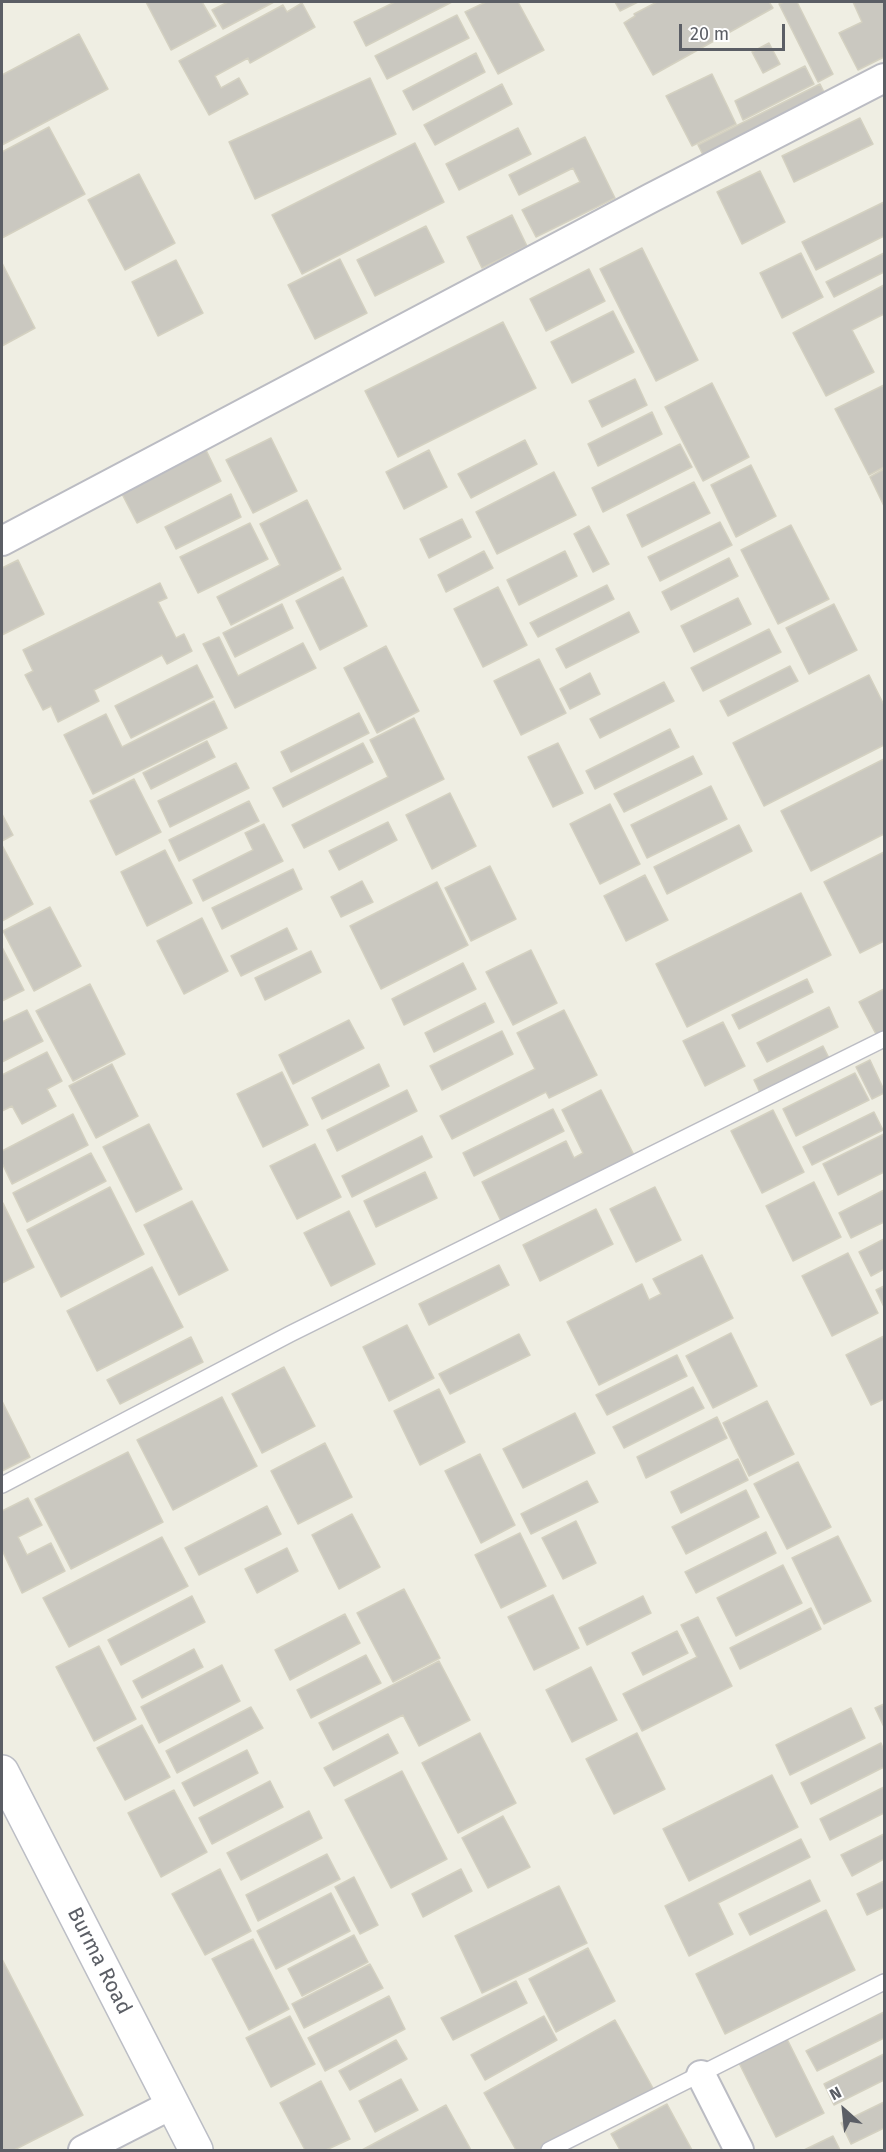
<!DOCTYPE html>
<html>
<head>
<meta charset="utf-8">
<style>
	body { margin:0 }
	#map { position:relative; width:886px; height:2152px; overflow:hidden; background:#efeee3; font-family:"Fira Sans",sans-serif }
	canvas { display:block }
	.frame { position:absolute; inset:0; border:3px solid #5b5e65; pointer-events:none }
	.north { position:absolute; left:814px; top:2080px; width:60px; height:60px; -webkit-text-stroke:4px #fff; paint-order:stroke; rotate:333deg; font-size:16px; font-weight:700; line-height:24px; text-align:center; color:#5b5e65 }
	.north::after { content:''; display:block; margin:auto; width:21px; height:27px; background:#5b5e65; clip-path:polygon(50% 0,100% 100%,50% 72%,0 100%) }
	.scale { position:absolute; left:679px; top:24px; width:106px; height:27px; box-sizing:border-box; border:3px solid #5b5e65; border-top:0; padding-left:8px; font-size:18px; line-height:21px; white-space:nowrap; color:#5b5e65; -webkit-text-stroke:4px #fff; paint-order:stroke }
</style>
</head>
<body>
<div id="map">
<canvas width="886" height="2152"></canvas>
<div class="frame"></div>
<div class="north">N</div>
<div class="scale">20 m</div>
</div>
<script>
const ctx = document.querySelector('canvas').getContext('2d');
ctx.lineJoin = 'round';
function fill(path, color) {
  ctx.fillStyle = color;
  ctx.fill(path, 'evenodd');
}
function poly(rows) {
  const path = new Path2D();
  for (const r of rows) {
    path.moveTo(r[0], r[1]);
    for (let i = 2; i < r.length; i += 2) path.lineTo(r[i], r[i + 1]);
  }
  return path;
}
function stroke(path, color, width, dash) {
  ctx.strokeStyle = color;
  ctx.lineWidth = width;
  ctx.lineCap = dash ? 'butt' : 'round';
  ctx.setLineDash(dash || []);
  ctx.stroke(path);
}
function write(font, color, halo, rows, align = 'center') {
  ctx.font = font + ' "Fira Sans",sans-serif';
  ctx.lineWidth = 5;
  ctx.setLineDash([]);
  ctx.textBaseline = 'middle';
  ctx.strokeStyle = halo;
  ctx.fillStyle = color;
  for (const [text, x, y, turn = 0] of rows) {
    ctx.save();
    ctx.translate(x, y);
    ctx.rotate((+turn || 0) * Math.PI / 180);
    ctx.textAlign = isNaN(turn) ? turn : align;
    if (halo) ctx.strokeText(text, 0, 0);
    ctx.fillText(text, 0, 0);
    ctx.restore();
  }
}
const building = poly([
	[146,2,202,2,216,26,171,50,146,2],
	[228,2,274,2,223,29,212,10,228,2],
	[395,2,452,2,366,46,354,22,395,2],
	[486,2,518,2,544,50,498,74,465,12,486,2],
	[615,2,638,2,620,11,615,2],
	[657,2,769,2,773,8,653,75,624,23,635,16,634,14,657,2],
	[784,2,797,2,833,74,818,82,779,4,784,2],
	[853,2,884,2,884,57,858,70,839,33,862,22,853,2],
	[302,3,315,27,250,63,248,58,215,76,221,88,239,78,248,94,209,115,179,61,283,5,287,12,302,3],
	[457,15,469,38,387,79,375,56,457,15],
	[79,34,108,89,2,145,2,75,79,34],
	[769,43,780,64,763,73,752,52,769,43],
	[476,53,485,72,413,110,403,91,476,53],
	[805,66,814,84,743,120,735,101,805,66],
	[712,74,736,124,692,146,666,96,712,74],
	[370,78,396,134,255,199,229,142,370,78],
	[502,84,512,104,435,145,424,125,502,84],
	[820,84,830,104,708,165,698,145,820,84],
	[860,118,873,144,794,182,782,156,860,118],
	[49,127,85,194,2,238,2,152,49,127],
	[518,128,531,154,459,190,446,164,518,128],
	[585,137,615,198,536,237,522,210,580,182,573,168,519,195,509,175,585,137],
	[415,143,444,202,302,274,272,215,415,143],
	[760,171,785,222,742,244,717,192,760,171],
	[139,174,175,243,125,270,88,200,139,174],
	[884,202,884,236,816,270,802,242,884,202],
	[512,215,527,246,482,268,467,237,512,215],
	[426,226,444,262,375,296,357,260,426,226],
	[642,248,698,360,656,381,600,269,642,248],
	[801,253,823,297,782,318,760,273,801,253],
	[884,253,884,272,834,297,826,282,884,253],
	[340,259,367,313,315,339,288,285,340,259],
	[176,260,203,313,158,336,132,282,176,260],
	[2,263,35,328,2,346,2,263],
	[589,269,605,301,546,331,530,299,589,269],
	[884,285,884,314,852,330,874,372,826,396,793,333,884,285],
	[613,311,634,352,572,383,551,342,613,311],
	[503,322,536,388,398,457,365,391,503,322],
	[635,379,647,405,602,427,589,401,635,379],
	[712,383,749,457,703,481,665,407,712,383],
	[884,385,884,467,869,475,835,409,884,385],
	[652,412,662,434,598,466,588,444,652,412],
	[271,438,297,491,253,513,226,460,271,438],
	[525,440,537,464,471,498,458,474,525,440],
	[680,444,692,467,603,512,592,488,680,444],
	[206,450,221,481,137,523,121,492,206,450],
	[429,450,447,487,404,509,386,472,429,450],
	[751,465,776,516,736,537,711,485,751,465],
	[884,469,884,506,870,477,884,469],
	[554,472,576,515,497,554,476,512,554,472],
	[694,482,710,513,642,547,627,515,694,482],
	[231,494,241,517,176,549,165,527,231,494],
	[307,500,341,569,231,625,217,597,280,565,260,524,307,500],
	[462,519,471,537,429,558,420,539,462,519],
	[720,522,732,545,660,581,648,557,720,522],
	[250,523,268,559,198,593,180,557,250,523],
	[791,525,829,599,778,624,741,550,791,525],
	[589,526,609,564,593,572,574,534,589,526],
	[484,551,493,568,446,592,438,575,484,551],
	[565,551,577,576,519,605,507,580,565,551],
	[729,558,738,576,671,610,662,592,729,558],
	[18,560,44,614,2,635,2,568,18,560],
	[343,577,367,626,320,650,296,601,343,577],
	[160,583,167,598,158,602,176,638,184,634,192,651,167,664,162,655,94,690,99,701,58,722,51,706,43,710,25,675,33,671,23,650,160,583],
	[607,585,614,599,538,637,530,623,607,585],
	[498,587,527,645,483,667,454,609,498,587],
	[738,598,751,624,694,652,681,626,738,598],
	[282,604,293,628,235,657,223,633,282,604],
	[834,604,857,650,809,674,786,628,834,604],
	[629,612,639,632,566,668,556,649,629,612],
	[769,629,781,652,703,691,691,668,769,629],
	[219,637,238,676,303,643,316,668,235,708,203,644,219,637],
	[386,646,419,711,377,733,344,668,386,646],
	[539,659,566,713,521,735,494,681,539,659],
	[197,665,213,697,131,738,115,706,197,665],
	[790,666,798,681,728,716,720,701,790,666],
	[590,673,600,694,570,709,560,689,590,673],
	[869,675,884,705,884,745,764,806,733,743,869,675],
	[664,682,674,701,600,738,590,719,664,682],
	[214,701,227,728,93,794,64,735,106,714,122,747,214,701],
	[359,713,369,733,291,772,281,752,359,713],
	[414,718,444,779,304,848,292,825,388,777,370,740,414,718],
	[670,729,679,747,595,789,586,771,670,729],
	[207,741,215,757,151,789,143,773,207,741],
	[363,743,373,762,283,807,273,788,363,743],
	[558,743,583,793,553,807,528,757,558,743],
	[693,756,702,774,624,812,614,794,693,756],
	[884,759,884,834,811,871,781,811,884,759],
	[236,763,249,788,170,827,158,801,236,763],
	[134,779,161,832,116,855,90,801,134,779],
	[711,786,727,819,647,858,631,825,711,786],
	[450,793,476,846,432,869,406,815,450,793],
	[249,801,259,821,179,861,169,840,249,801],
	[610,804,640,864,600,884,570,824,610,804],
	[2,814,13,835,2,841,2,814],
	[388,822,397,840,339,870,329,851,388,822],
	[264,824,283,861,203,901,193,880,253,850,245,833,264,824],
	[739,825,752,851,667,894,654,867,739,825],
	[2,845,33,904,2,921,2,845],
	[165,850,192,903,147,926,121,872,165,850],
	[884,852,884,941,860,953,824,882,884,852],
	[490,866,516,919,471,941,445,888,490,866],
	[293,869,302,889,222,929,212,908,293,869],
	[645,875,668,920,626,941,604,896,645,875],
	[362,881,373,902,341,917,331,897,362,881],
	[437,882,468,945,381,989,350,926,437,882],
	[801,893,831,955,687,1027,656,964,801,893],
	[50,907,81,966,34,991,3,931,50,907],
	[202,918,228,971,184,994,157,941,202,918],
	[287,928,297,949,241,976,231,956,287,928],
	[2,947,24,990,2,1001,2,947],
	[531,950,557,1003,513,1025,486,972,531,950],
	[311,951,321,972,265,1000,255,978,311,951],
	[463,963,476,989,404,1025,392,999,463,963],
	[807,979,813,992,739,1029,732,1015,807,979],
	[90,984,125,1054,73,1081,36,1011,90,984],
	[884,989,884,1032,877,1036,859,1002,884,989],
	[485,1003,494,1022,434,1052,425,1033,485,1003],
	[829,1007,838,1027,767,1062,757,1043,829,1007],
	[27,1010,43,1041,2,1062,2,1022,27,1010],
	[564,1010,597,1075,549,1098,546,1092,452,1139,440,1116,535,1069,517,1033,564,1010],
	[349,1020,364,1048,293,1084,279,1055,349,1020],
	[723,1022,745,1066,705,1086,683,1041,723,1022],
	[502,1031,513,1054,442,1090,430,1066,502,1031],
	[823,1046,831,1062,762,1097,754,1080,823,1046],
	[47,1052,62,1081,47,1089,56,1106,22,1124,12,1106,2,1111,2,1075,47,1052],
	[870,1060,884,1090,884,1093,872,1099,856,1067,870,1060],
	[112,1064,138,1116,96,1138,69,1086,112,1064],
	[379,1064,389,1086,322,1119,312,1098,379,1064],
	[282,1072,308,1125,263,1147,237,1094,282,1072],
	[855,1073,869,1100,796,1136,783,1109,855,1073],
	[407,1090,417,1111,337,1151,327,1130,407,1090],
	[601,1090,635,1157,502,1223,482,1182,566,1141,574,1158,583,1153,562,1110,601,1090],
	[553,1109,564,1131,474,1176,463,1153,553,1109],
	[773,1110,804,1172,762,1193,731,1131,773,1110],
	[874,1112,883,1130,812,1165,803,1147,874,1112],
	[73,1114,88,1145,12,1184,2,1163,2,1151,73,1114],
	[149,1124,182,1189,136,1212,103,1147,149,1124],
	[884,1134,884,1172,838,1195,823,1164,884,1134],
	[422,1136,432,1157,352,1197,342,1176,422,1136],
	[315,1144,341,1197,297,1219,270,1166,315,1144],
	[91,1153,106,1181,27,1222,13,1193,91,1153],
	[425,1172,437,1198,376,1227,364,1201,425,1172],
	[814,1182,841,1237,793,1261,766,1206,814,1182],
	[110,1187,144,1254,61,1297,27,1230,110,1187],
	[655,1187,681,1240,636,1262,610,1209,655,1187],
	[884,1190,884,1222,851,1238,839,1213,884,1190],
	[192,1201,228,1270,179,1295,144,1225,192,1201],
	[3,1203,34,1267,2,1283,2,1204,3,1203],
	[596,1209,613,1244,540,1281,523,1245,596,1209],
	[349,1211,375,1264,331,1286,304,1233,349,1211],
	[884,1239,884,1269,871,1276,859,1252,884,1239],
	[848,1253,878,1313,832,1336,802,1276,848,1253],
	[702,1255,733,1318,599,1385,567,1322,642,1284,649,1300,661,1294,653,1279,702,1255],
	[499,1265,509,1285,429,1325,419,1304,499,1265],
	[152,1267,183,1327,97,1371,67,1311,152,1267],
	[884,1286,884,1307,876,1290,884,1286],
	[407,1325,434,1378,389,1401,363,1347,407,1325],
	[731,1333,757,1386,713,1408,686,1356,731,1333],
	[519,1334,530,1355,450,1394,439,1374,519,1334],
	[884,1336,884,1399,871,1405,846,1355,884,1336],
	[191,1337,203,1362,120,1404,107,1380,191,1337],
	[677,1355,687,1376,607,1415,596,1395,677,1355],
	[284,1367,315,1426,262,1453,232,1394,284,1367],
	[693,1387,704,1408,624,1448,613,1427,693,1387],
	[439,1389,465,1442,420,1465,394,1411,439,1389],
	[222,1397,257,1466,173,1510,137,1440,222,1397],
	[2,1401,30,1457,2,1471,2,1401],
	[767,1401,794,1454,749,1476,723,1423,767,1401],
	[575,1413,595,1453,523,1488,503,1449,575,1413],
	[717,1417,727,1438,646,1478,637,1457,717,1417],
	[325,1443,352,1497,298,1524,271,1471,325,1443],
	[128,1452,163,1522,71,1569,35,1499,128,1452],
	[480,1454,515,1525,481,1543,445,1471,480,1454],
	[738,1459,748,1480,681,1513,671,1492,738,1459],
	[798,1462,831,1527,787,1549,754,1484,798,1462],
	[587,1481,598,1502,531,1534,521,1514,587,1481],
	[746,1490,759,1517,686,1554,672,1527,746,1490],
	[28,1498,42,1525,18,1537,27,1555,51,1543,65,1571,22,1593,2,1550,2,1511,28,1498],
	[267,1506,281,1534,199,1575,185,1548,267,1506],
	[352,1514,380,1567,339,1589,312,1535,352,1514],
	[576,1521,596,1563,563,1579,542,1538,576,1521],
	[766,1532,776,1553,696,1593,685,1572,766,1532],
	[520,1533,546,1586,501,1608,475,1555,520,1533],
	[838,1536,871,1601,824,1624,792,1558,838,1536],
	[162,1537,188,1586,69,1647,43,1598,162,1537],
	[287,1548,298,1571,257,1593,245,1569,287,1548],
	[783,1565,802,1603,736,1636,717,1598,783,1565],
	[404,1589,440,1658,393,1682,357,1613,404,1589],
	[553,1595,579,1648,534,1670,508,1617,553,1595],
	[192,1596,205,1622,121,1665,108,1640,192,1596],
	[643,1596,651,1613,587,1645,579,1628,643,1596],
	[811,1608,821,1629,740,1669,730,1648,811,1608],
	[345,1614,360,1643,290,1680,275,1650,345,1614],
	[698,1617,732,1686,642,1731,623,1694,697,1657,681,1625,698,1617],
	[677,1631,688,1653,643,1675,632,1653,677,1631],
	[99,1646,136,1719,94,1741,56,1667,99,1646],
	[194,1649,203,1667,142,1698,133,1681,194,1649],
	[366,1655,381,1683,311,1718,297,1690,366,1655],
	[439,1661,470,1720,419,1746,403,1715,333,1750,319,1723,439,1661],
	[222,1665,240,1701,159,1743,141,1707,222,1665],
	[591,1667,617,1720,572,1742,546,1690,591,1667],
	[884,1704,884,1727,875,1708,884,1704],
	[251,1707,263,1728,177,1773,166,1751,251,1707],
	[851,1708,865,1738,790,1775,776,1745,851,1708],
	[142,1725,170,1777,125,1800,97,1748,142,1725],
	[480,1733,516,1803,458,1833,422,1763,480,1733],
	[637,1733,665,1789,614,1814,586,1759,637,1733],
	[388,1734,398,1753,334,1786,324,1768,388,1734],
	[881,1743,884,1751,884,1767,811,1804,801,1783,881,1743],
	[247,1750,258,1773,194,1806,182,1783,247,1750],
	[402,1771,447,1859,391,1888,345,1800,402,1771],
	[772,1775,798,1827,689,1881,663,1829,772,1775],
	[270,1781,283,1807,212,1844,199,1818,270,1781],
	[884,1787,884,1813,830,1840,820,1819,884,1787],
	[174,1790,207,1852,161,1877,128,1813,174,1790],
	[309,1811,322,1838,241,1880,227,1853,309,1811],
	[503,1816,530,1867,488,1888,462,1838,503,1816],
	[884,1834,884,1859,852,1876,841,1855,884,1834],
	[801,1839,810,1857,718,1903,733,1934,689,1956,665,1906,801,1839],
	[327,1854,340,1879,258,1921,246,1895,327,1854],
	[220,1869,251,1931,205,1955,172,1894,220,1869],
	[461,1869,472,1891,423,1917,412,1894,461,1869],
	[354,1877,378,1925,360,1934,335,1887,354,1877],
	[810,1880,820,1901,750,1935,739,1914,810,1880],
	[884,1881,884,1907,867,1915,857,1894,884,1881],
	[559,1886,587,1943,482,1993,455,1936,559,1886],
	[331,1893,350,1931,276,1969,257,1931,331,1893],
	[826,1910,855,1970,725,2034,696,1974,826,1910],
	[354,1935,368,1962,302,1996,288,1969,354,1935],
	[253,1939,289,2009,249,2030,212,1959,253,1939],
	[588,1948,615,2001,556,2032,529,1979,588,1948],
	[2,1959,83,2115,14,2150,2,2150,2,1959],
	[370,1964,383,1988,304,2028,292,2004,370,1964],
	[516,1981,527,2003,453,2040,441,2018,516,1981],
	[389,1996,405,2029,325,2071,308,2038,389,1996],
	[884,2012,884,2038,817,2071,806,2051,884,2012],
	[290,2016,315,2064,271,2087,246,2038,290,2016],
	[544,2016,557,2040,485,2080,471,2055,544,2016],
	[615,2020,654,2090,545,2150,516,2150,484,2093,615,2020],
	[787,2039,824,2113,776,2137,739,2063,787,2039],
	[396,2040,407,2059,350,2090,339,2071,396,2040],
	[884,2054,884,2080,834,2105,824,2084,884,2054],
	[401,2079,418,2110,375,2132,359,2101,401,2079],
	[321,2081,350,2139,326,2150,305,2150,280,2103,321,2081],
	[884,2102,884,2128,851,2144,841,2123,884,2102],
	[667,2104,692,2150,620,2150,611,2134,667,2104],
	[446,2105,471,2150,362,2150,446,2105],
	[833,2136,840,2150,804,2150,833,2136]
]);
fill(building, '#cac8c0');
stroke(building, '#d4d1c1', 1.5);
const lane = poly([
	[2,1485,290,1334,884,1039],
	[549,2150,884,1982]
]);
const street = poly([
	[2,541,651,198,884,78],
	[701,2075,739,2150],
	[83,2150,173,2104]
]);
const secondary = poly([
	[2,1772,196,2150]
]);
stroke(lane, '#bbbcc3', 18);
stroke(street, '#bbbcc3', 32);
stroke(secondary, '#bcbec5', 36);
stroke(lane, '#fff', 15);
stroke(street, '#fff', 28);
stroke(secondary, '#fff', 33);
write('21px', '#5b5e65', '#fff', [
	["Burma Road",99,1961,63]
]);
</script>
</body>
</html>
